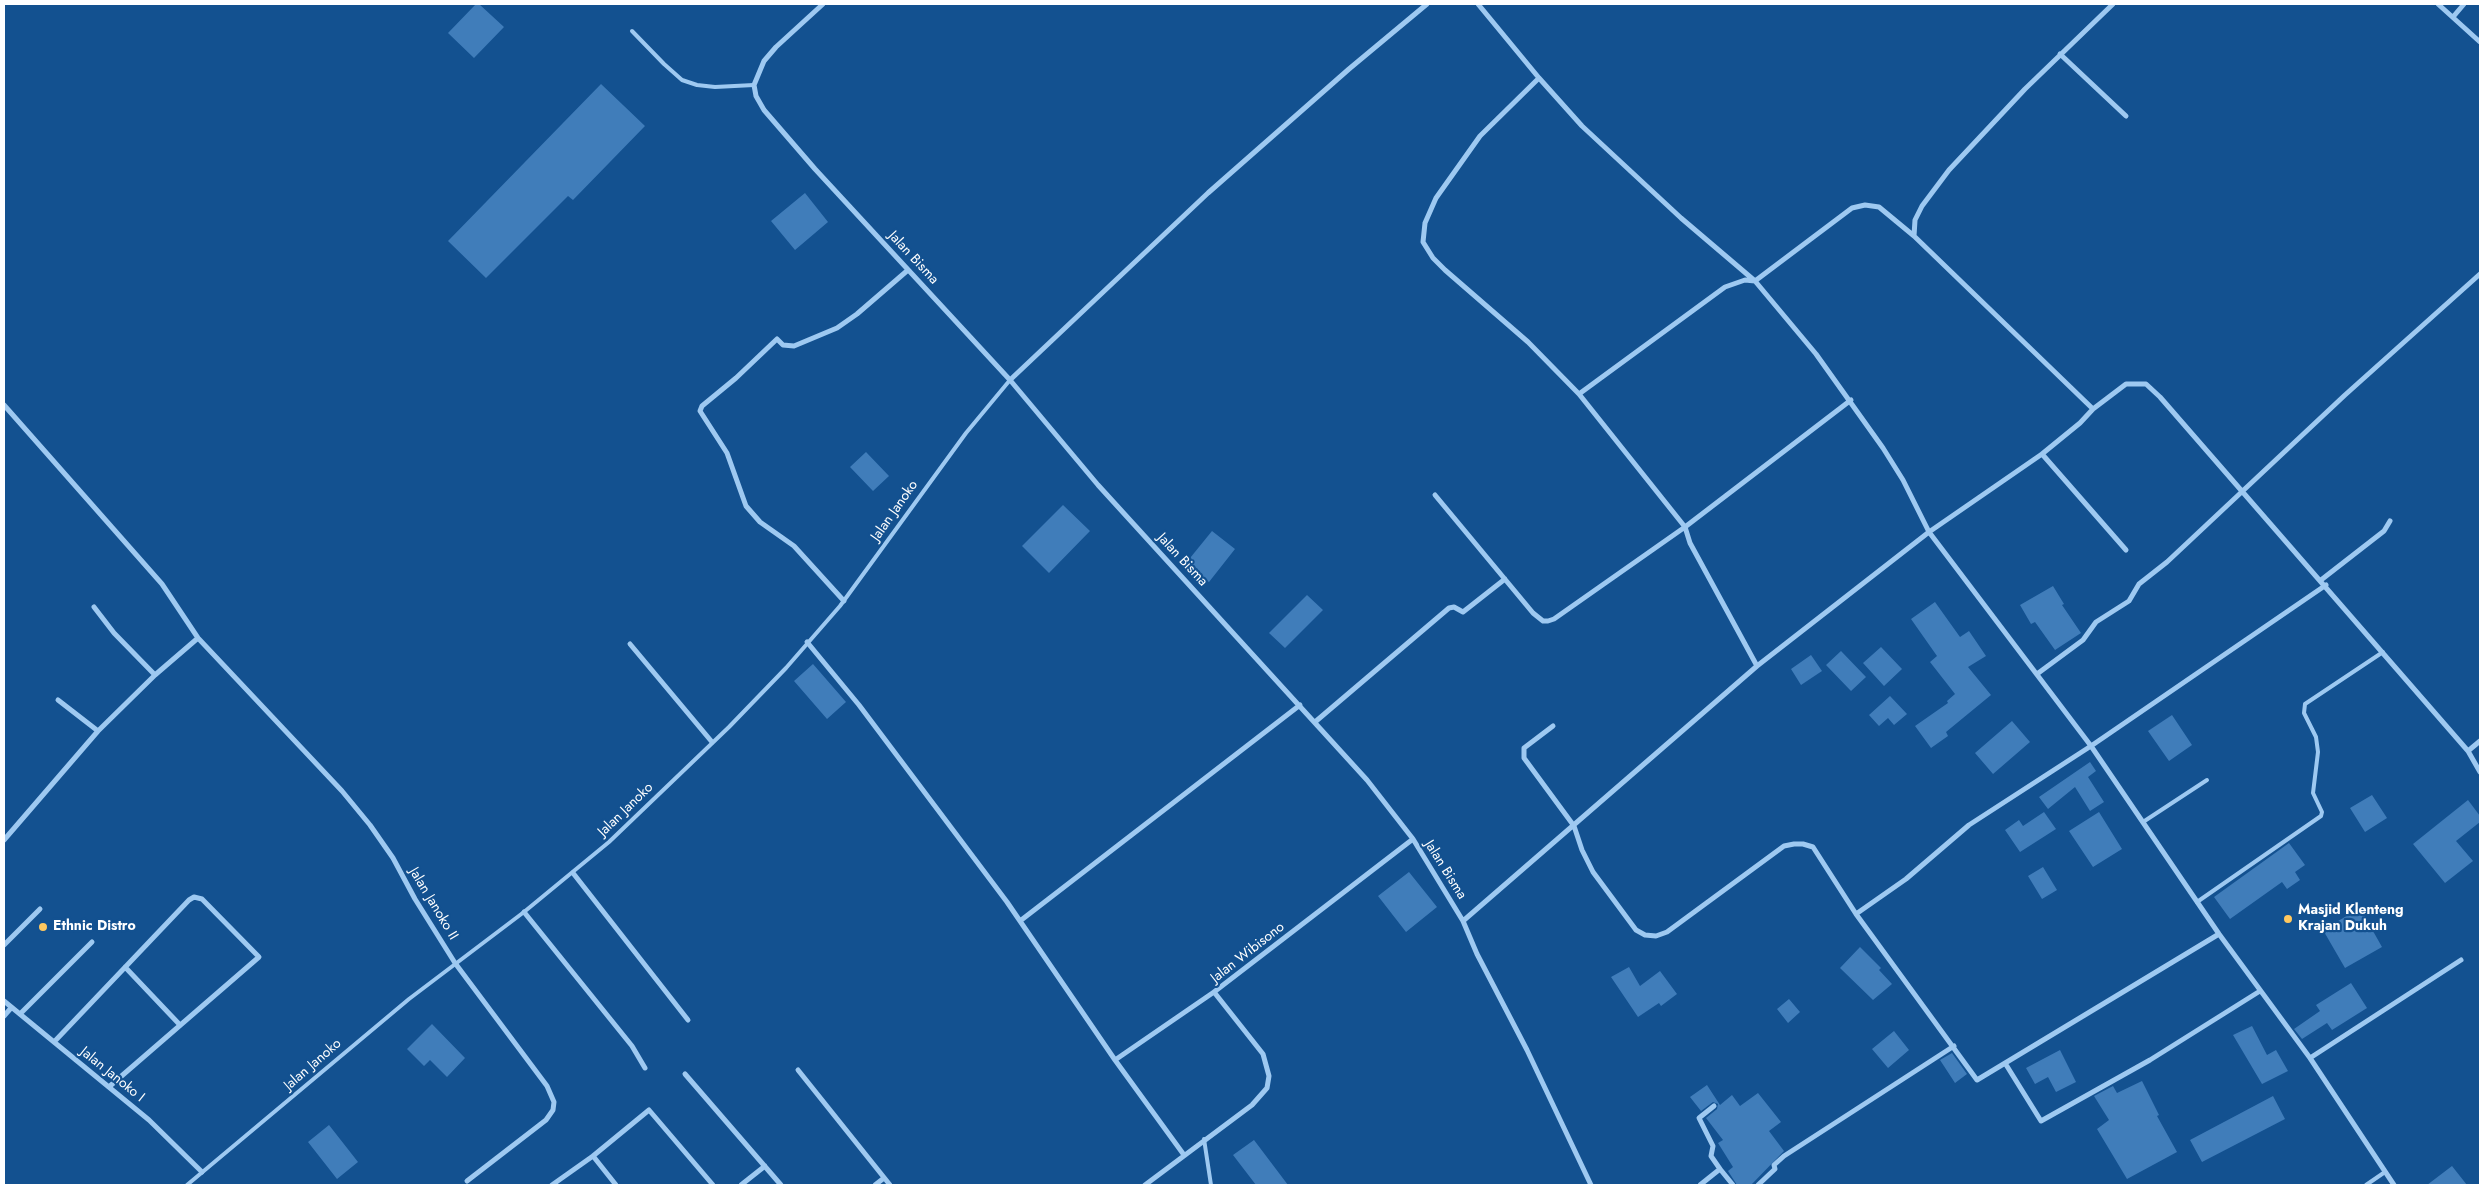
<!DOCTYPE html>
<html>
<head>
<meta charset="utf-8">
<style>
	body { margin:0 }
	#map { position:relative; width:2484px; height:1189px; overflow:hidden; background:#135190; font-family:Jost,sans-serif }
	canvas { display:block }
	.frame { position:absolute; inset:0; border:5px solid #fff; pointer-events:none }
</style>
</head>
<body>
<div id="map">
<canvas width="2484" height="1189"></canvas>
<div class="frame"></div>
</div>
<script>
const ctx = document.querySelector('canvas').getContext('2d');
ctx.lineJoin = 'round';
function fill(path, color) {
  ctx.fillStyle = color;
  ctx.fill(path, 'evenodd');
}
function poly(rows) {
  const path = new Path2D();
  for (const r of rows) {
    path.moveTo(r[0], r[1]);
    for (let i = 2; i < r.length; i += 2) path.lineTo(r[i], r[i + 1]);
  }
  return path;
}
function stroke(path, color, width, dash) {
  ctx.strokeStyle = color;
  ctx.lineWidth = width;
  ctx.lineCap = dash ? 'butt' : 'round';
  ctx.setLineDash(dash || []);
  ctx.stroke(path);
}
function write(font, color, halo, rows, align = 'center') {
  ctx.font = font + ' Jost,sans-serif';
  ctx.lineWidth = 4.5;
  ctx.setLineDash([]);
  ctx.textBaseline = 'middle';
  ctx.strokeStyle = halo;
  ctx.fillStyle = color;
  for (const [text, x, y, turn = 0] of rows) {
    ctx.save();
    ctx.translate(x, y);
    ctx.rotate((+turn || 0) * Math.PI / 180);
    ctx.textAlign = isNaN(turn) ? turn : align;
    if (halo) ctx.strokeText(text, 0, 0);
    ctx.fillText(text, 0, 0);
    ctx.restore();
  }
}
fill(poly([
	[476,4,479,4,504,27,474,58,448,33],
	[601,84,645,126,573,200,568,196,486,278,448,241],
	[805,193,828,222,795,250,771,221],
	[866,452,889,476,873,491,850,467],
	[1063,505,1090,531,1049,573,1022,546],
	[1212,531,1235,549,1209,582,1186,563],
	[2053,586,2064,604,2062,605,2081,633,2055,650,2035,622,2031,624,2020,605],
	[1307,595,1323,610,1285,648,1269,633],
	[1935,602,1960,637,1969,631,1986,656,1968,667,1991,695,1946,732,1948,736,1931,748,1915,726,1948,703,1947,701,1955,694,1930,662,1937,656,1911,619],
	[1881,647,1902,669,1884,686,1863,663],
	[1841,651,1866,677,1851,691,1826,665],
	[1811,655,1822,671,1801,685,1791,669],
	[813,664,846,702,827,719,794,681],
	[1890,696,1907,714,1894,725,1888,718,1879,726,1869,715],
	[2172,715,2192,745,2169,761,2148,731],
	[2012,721,2030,742,1993,774,1975,753],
	[2090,762,2096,771,2088,777,2104,802,2090,811,2075,787,2048,809,2039,797],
	[2372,795,2387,818,2365,832,2350,808],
	[2468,800,2480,816,2480,822,2456,841,2473,861,2445,883,2413,844],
	[2044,812,2056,829,2020,852,2005,830,2019,820,2023,826],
	[2099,812,2122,849,2093,867,2069,831],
	[2289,843,2305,865,2295,872,2300,880,2287,889,2282,882,2230,919,2214,897],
	[2043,867,2057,890,2042,899,2028,876],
	[1409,872,1437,907,1406,932,1378,896],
	[2360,908,2382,947,2345,968,2323,930],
	[1860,947,1881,968,1879,970,1892,984,1873,1000,1840,968],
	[1629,967,1640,986,1660,971,1677,994,1661,1006,1659,1003,1638,1017,1611,977],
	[2351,983,2367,1008,2332,1030,2327,1023,2302,1039,2294,1029,2320,1011,2316,1005],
	[1789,999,1800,1012,1788,1023,1777,1009],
	[432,1024,465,1058,447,1077,430,1060,424,1066,407,1049],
	[2252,1026,2267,1055,2276,1050,2288,1071,2262,1084,2233,1035],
	[1894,1031,1909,1050,1888,1068,1872,1049],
	[2060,1050,2076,1082,2056,1092,2048,1077,2035,1084,2026,1068],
	[1952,1053,1967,1074,1955,1083,1940,1060],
	[2142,1081,2159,1115,2157,1116,2177,1152,2127,1179,2097,1129,2109,1120,2094,1096,2113,1086,2117,1093],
	[1707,1085,1720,1105,1732,1095,1740,1106,1758,1093,1781,1122,1769,1131,1784,1151,1751,1185,1737,1185,1728,1171,1733,1167,1718,1143,1723,1140,1706,1118,1717,1109,1718,1104,1713,1102,1701,1111,1690,1097],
	[2273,1096,2285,1119,2202,1162,2190,1140],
	[329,1125,358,1162,337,1179,308,1142],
	[1254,1140,1288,1185,1256,1185,1233,1155],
	[2452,1166,2467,1185,2427,1185]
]), '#407dba');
stroke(poly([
	[632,31,664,64,682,80,697,85,715,87,754,85],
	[2143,822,2207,780],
	[2197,902,2321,816,2322,812,2313,793,2318,752,2316,737,2304,713,2305,704,2383,652],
	[1204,1139,1211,1185],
	[187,1185,409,999,524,912,609,842,729,727,786,668,840,606,966,433,1010,380],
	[2366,1185,2385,1172]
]), '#9ec9f1', 4);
stroke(poly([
	[823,4,776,47,764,61,754,85,756,96,764,110,815,169,1010,380,1098,485,1367,780,1413,839,1463,921,1477,954,1527,1050,1591,1185],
	[1478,4,1539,78,1582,126,1681,218,1755,281,1816,354,1883,448,1903,480,1929,532,2091,746,2219,934,2310,1058,2394,1185],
	[2438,4,2480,42],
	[2453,17,2464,4],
	[2060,54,2126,116],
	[1539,78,1480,136,1436,198,1425,223,1423,242,1433,258,1445,270,1528,342,1579,394,1685,527,1690,543,1757,666],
	[1010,380,1208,193,1349,69,1427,4],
	[1579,394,1725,287,1745,280,1755,281,1852,208,1865,205,1879,207,1914,236],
	[4,405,162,584,198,638,342,791,370,825,393,858,415,899,455,963,547,1086,554,1102,553,1110,546,1120,467,1181],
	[2093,409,2126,384,2146,384,2160,397,2468,751,2480,772],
	[2042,454,2126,550],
	[1435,495,1533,613,1543,621,1548,621,1554,619,1685,527,1851,400],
	[2321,580,2384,531,2390,521],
	[844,601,794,546,760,522,746,506,727,453,700,411,702,406,736,378,777,339,783,345,794,346,837,328,857,314,908,270],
	[94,607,114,633,155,675],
	[807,642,859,705,1007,902,1115,1060,1184,1155],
	[630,644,712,742],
	[2037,674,2083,640,2096,622,2129,601,2139,584,2167,562,2345,395,2480,274],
	[58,700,98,731],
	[1315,722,1449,608,1454,607,1463,612,1505,579],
	[1553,726,1524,748,1524,758,1574,826,1582,850,1593,872,1636,930,1645,935,1656,936,1667,932,1784,846,1794,844,1803,844,1813,847,1856,914],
	[2468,751,2480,741],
	[4,840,98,731,155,675,198,638],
	[573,873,688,1020],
	[524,912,632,1046,645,1068],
	[1020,921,1300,705],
	[1463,921,1757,666,1929,532,2042,454,2080,423,2093,409,1914,236,1915,220,1922,206,1949,170,2025,89,2113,4],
	[2219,934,1977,1080,1856,914,1906,879,1969,825,2091,746,2326,585],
	[4,945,40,909],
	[125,967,180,1025],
	[4,1001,149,1120,202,1172],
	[20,1014,92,942],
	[4,1016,11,1008],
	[54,1042,189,900,194,897,202,899,259,957,110,1086],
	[2310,1058,2461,960],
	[1115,1060,1214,992],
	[2005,1063,2041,1121,2150,1060,2260,991],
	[798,1070,890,1185],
	[685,1074,781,1185],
	[1714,1106,1699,1118,1713,1146,1711,1156,1720,1169],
	[593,1156,649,1110,713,1185],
	[552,1185,593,1156,616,1185],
	[741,1185,765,1166],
	[875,1185,884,1178],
	[1145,1185,1252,1105,1267,1088,1269,1076,1263,1054,1214,992,1413,839],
	[1700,1185,1720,1169,1733,1185],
	[1758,1185,1775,1169,1774,1165,1784,1156,1954,1046]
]), '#9ec9f1', 5);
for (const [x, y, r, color] of [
	[2288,919,5,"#ffc85f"],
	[43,927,5,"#ffc85f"]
]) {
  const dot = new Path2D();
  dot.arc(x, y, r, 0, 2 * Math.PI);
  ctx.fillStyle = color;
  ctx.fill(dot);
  stroke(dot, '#135190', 2);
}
write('14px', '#fff', '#135190', [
	["Jalan Bisma",913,258,47],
	["Jalan Janoko",895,511,-55],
	["Jalan Bisma",1182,560,47],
	["Jalan Janoko",626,810,-44],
	["Jalan Bisma",1445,870,58],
	["Jalan Janoko II",433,904,59],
	["Jalan Wibisono",1248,953,-38],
	["Jalan Janoko",313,1065,-41],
	["Jalan Janoko I",112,1075,39]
]);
write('bold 14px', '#fff', '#135190', [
	["Masjid Klenteng",2298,911],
	["Krajan Dukuh",2298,927],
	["Ethnic Distro",53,927]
], 'left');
</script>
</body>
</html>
